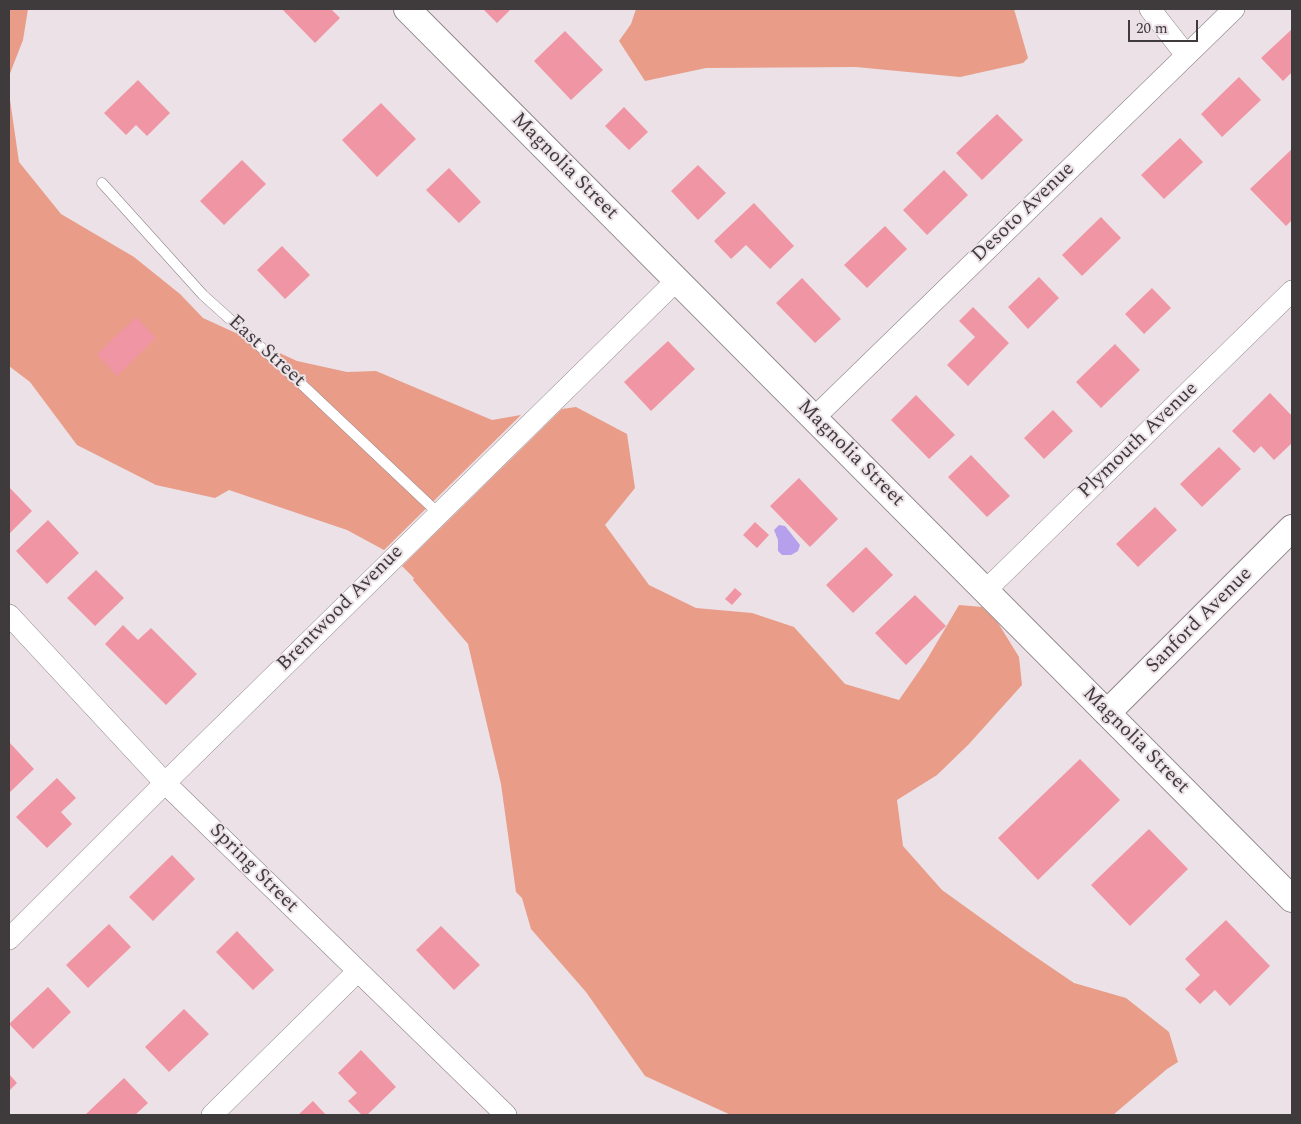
<!DOCTYPE html>
<html>
<head>
<meta charset="utf-8">
<style>
	body { margin:0 }
	#map { position:relative; width:1301px; height:1124px; overflow:hidden; background:#ebe1e6; font-family:Spectral,serif }
	canvas { display:block }
	.frame { position:absolute; inset:0; border:10px solid #3f3b3d; pointer-events:none }
	.scale { position:absolute; left:1128px; top:20px; width:70px; height:22px; box-sizing:border-box; border:2px solid #3f3b3d; border-top:0; padding-left:6px; font-size:15px; line-height:18px; white-space:nowrap; color:#3f3b3d; -webkit-text-stroke:4px #ebe1e6; paint-order:stroke }
</style>
</head>
<body>
<div id="map">
<canvas width="1301" height="1124"></canvas>
<div class="frame"></div>
<div class="scale">20 m</div>
</div>
<script>
const ctx = document.querySelector('canvas').getContext('2d');
ctx.lineJoin = 'round';
function fill(path, color) {
  ctx.fillStyle = color;
  ctx.fill(path, 'evenodd');
}
function poly(rows) {
  const path = new Path2D();
  for (const r of rows) {
    path.moveTo(r[0], r[1]);
    for (let i = 2; i < r.length; i += 2) path.lineTo(r[i], r[i + 1]);
  }
  return path;
}
function stroke(path, color, width, dash) {
  ctx.strokeStyle = color;
  ctx.lineWidth = width;
  ctx.lineCap = dash ? 'butt' : 'round';
  ctx.setLineDash(dash || []);
  ctx.stroke(path);
}
function write(font, color, halo, rows, align = 'center') {
  ctx.font = font + ' Spectral,serif';
  ctx.lineWidth = 4;
  ctx.setLineDash([]);
  ctx.textBaseline = 'middle';
  ctx.strokeStyle = halo;
  ctx.fillStyle = color;
  for (const [text, x, y, turn = 0] of rows) {
    ctx.save();
    ctx.translate(x, y);
    ctx.rotate((+turn || 0) * Math.PI / 180);
    ctx.textAlign = isNaN(turn) ? turn : align;
    if (halo) ctx.strokeText(text, 0, 0);
    ctx.fillText(text, 0, 0);
    ctx.restore();
  }
}
fill(poly([
	[9,9,28,9,23,40,9,76],
	[636,9,1014,9,1028,58,1023,63,960,77,856,67,706,68,645,81,619,41,631,24],
	[9,93,19,162,61,214,134,257,180,294,203,318,297,361,347,372,376,371,492,420,521,415,384,550,347,530,229,490,215,498,156,485,77,445,30,382,9,366],
	[576,407,627,434,635,488,605,525,649,585,696,608,752,613,794,627,845,684,899,700,926,661,959,605,982,607,998,623,1019,657,1022,685,969,744,937,775,897,800,903,846,942,890,1024,949,1074,983,1126,998,1169,1032,1178,1062,1167,1069,1113,1115,731,1115,645,1076,586,992,531,929,522,898,516,892,501,784,468,644,413,580,414,578,402,566,562,409]
]), '#e99c88');
fill(poly([
	[779,525,785,526,800,545,798,551,791,555,782,555,778,551,778,540,774,530]
]), '#b6a0ed');
fill(poly([
	[282,9,331,9,340,18,315,43],
	[483,9,511,9,497,23],
	[1291,30,1292,31,1292,72,1283,81,1261,58],
	[565,31,603,70,571,100,534,61],
	[1239,77,1261,100,1222,137,1201,114],
	[138,80,170,113,147,136,136,125,126,135,104,113],
	[381,103,416,139,377,177,342,140],
	[624,107,648,132,629,150,605,126],
	[997,114,1023,140,982,180,956,153],
	[1180,138,1203,162,1164,199,1141,175],
	[1292,149,1292,220,1286,226,1250,189],
	[242,160,266,184,224,225,200,201],
	[698,165,726,193,698,220,671,191],
	[449,168,481,202,459,223,426,190],
	[944,170,968,195,927,235,903,210],
	[754,203,794,246,770,269,746,245,731,259,714,241],
	[1101,217,1121,238,1082,276,1062,255],
	[885,226,907,249,867,288,844,265],
	[282,246,310,275,285,299,257,270],
	[1039,277,1059,298,1028,329,1008,307],
	[802,278,841,319,815,343,776,303],
	[1152,288,1171,308,1144,334,1125,314],
	[973,307,1009,343,968,386,947,365,975,337,959,321],
	[136,317,156,338,117,376,97,354],
	[668,341,695,369,651,411,624,382],
	[1115,344,1140,370,1101,408,1076,382],
	[1270,393,1292,416,1292,443,1274,460,1261,446,1254,453,1232,431],
	[916,395,955,435,929,459,891,420],
	[1053,410,1073,431,1044,459,1024,438],
	[1219,447,1241,469,1202,507,1180,484],
	[971,455,1010,496,987,517,948,477],
	[799,478,838,519,810,547,770,506],
	[9,487,32,511,9,534],
	[1155,507,1177,530,1138,567,1116,544],
	[48,520,79,553,47,584,16,551],
	[755,522,769,535,757,548,743,535],
	[866,547,893,575,853,613,826,585],
	[96,570,124,598,95,626,67,598],
	[735,588,742,594,732,605,725,599],
	[915,595,946,626,906,665,875,633],
	[123,625,138,640,151,628,197,674,166,705,105,644],
	[9,742,34,769,9,793],
	[1080,759,1120,800,1038,880,998,838],
	[57,778,76,798,61,812,72,824,47,848,16,817],
	[1149,829,1188,869,1130,926,1091,885],
	[172,855,195,879,153,921,129,897],
	[1226,920,1270,966,1230,1006,1215,990,1200,1004,1185,989,1200,975,1185,959],
	[109,924,131,947,88,988,66,965],
	[441,926,480,965,454,990,416,950],
	[237,931,274,970,253,990,216,952],
	[48,987,71,1012,33,1049,9,1024],
	[184,1009,209,1034,169,1072,145,1047],
	[361,1050,396,1087,367,1115,362,1115,348,1101,357,1093,338,1073],
	[9,1074,17,1083,9,1091],
	[124,1078,148,1103,135,1115,85,1115],
	[313,1101,326,1115,298,1115]
]), '#f095a3');
const service = poly([
	[102,183,203,295,293,376,438,513]
]);
const minor = poly([
	[1150,9,1186,55],
	[814,418,1234,9],
	[985,591,1292,291],
	[9,615,165,783,506,1115],
	[9,939,165,783,676,281],
	[212,1115,357,972]
]);
const tertiary = poly([
	[407,9,1292,899],
	[1107,713,1292,528]
]);
stroke(service, '#8c8387', 11);
stroke(minor, '#8c8387', 22);
stroke(tertiary, '#8c8387', 28);
stroke(service, '#fff', 10);
stroke(minor, '#fff', 21);
stroke(tertiary, '#fff', 26);
write('20px', '#3f3b3d', '#ebe1e6', [
	["Magnolia Street",564,167,45],
	["Desoto Avenue",1024,213,-44],
	["East Street",266,352,42],
	["Plymouth Avenue",1139,441,-44],
	["Magnolia Street",850,454,45],
	["Brentwood Avenue",341,609,-45],
	["Sanford Avenue",1200,621,-45],
	["Magnolia Street",1135,741,45],
	["Spring Street",253,869,45]
]);
</script>
</body>
</html>
